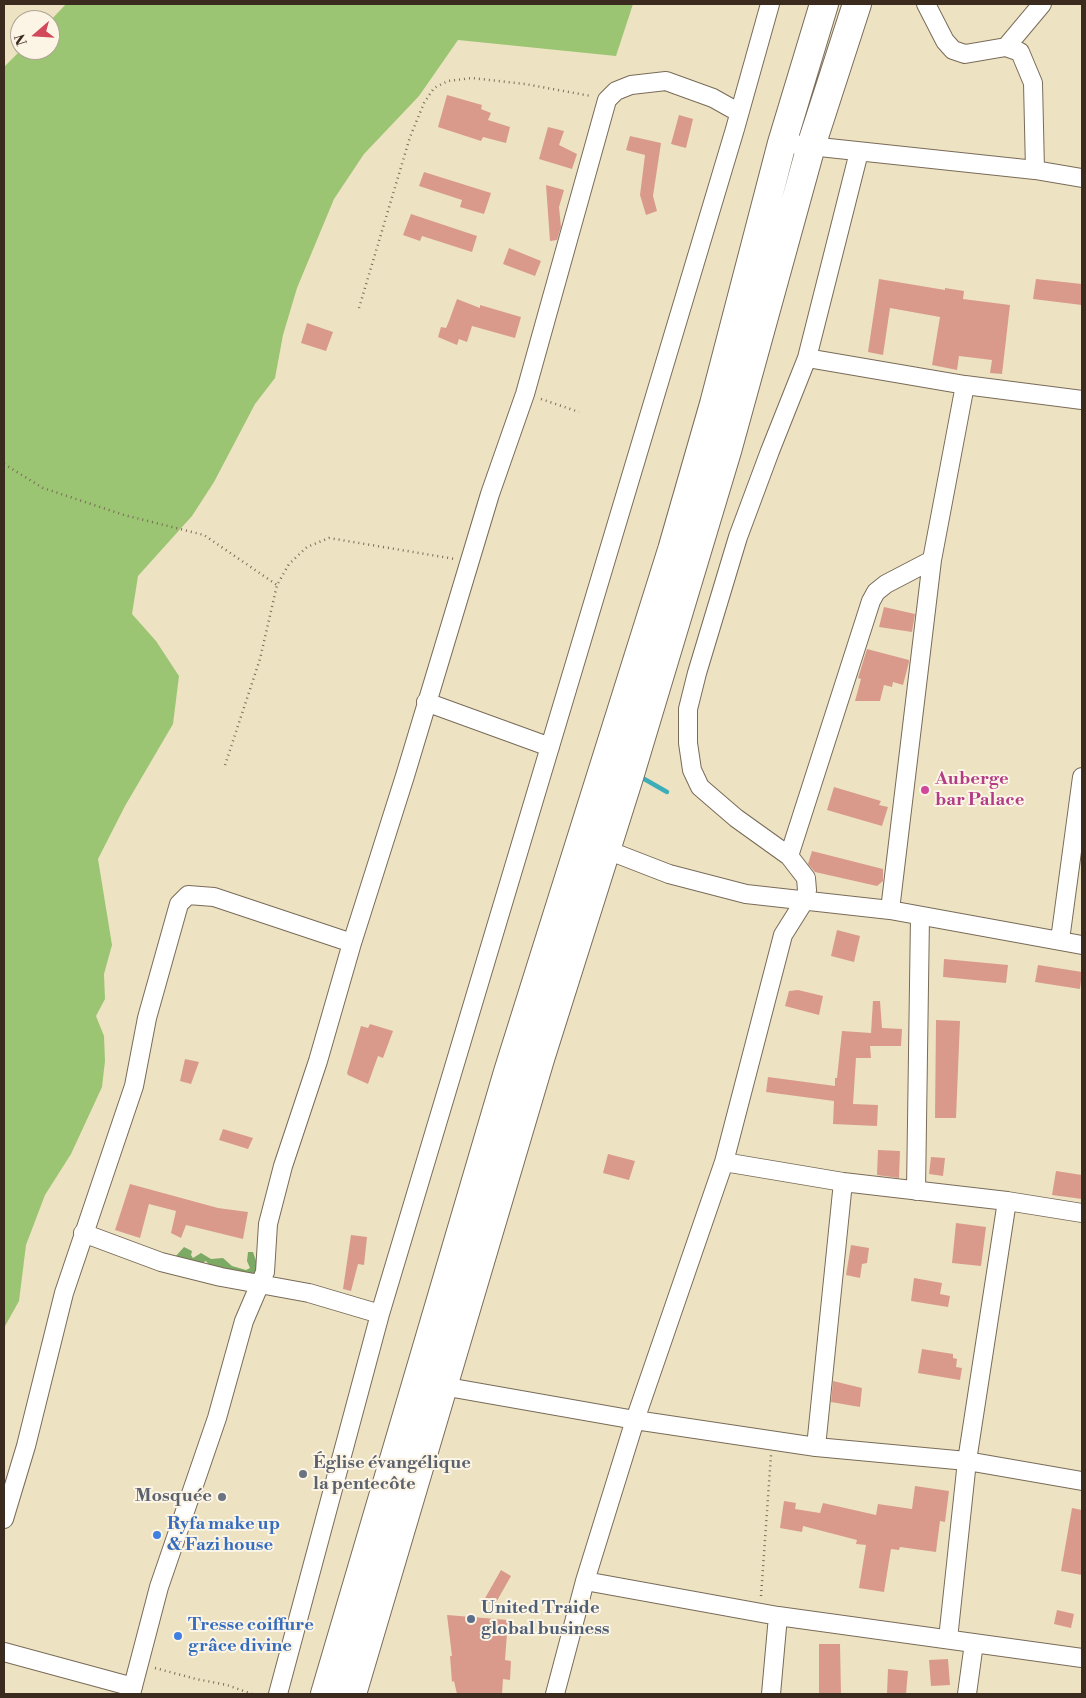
<!DOCTYPE html>
<html>
<head>
<meta charset="utf-8">
<style>
	body { margin:0 }
	#map { position:relative; width:1086px; height:1698px; overflow:hidden; background:#ede3c3; font-family:"Libre Bodoni",serif }
	canvas { display:block }
	.frame { position:absolute; inset:0; border:5px solid #3b2a1e; pointer-events:none }
	.north { position:absolute; left:10px; top:10px; width:50px; height:50px; box-sizing:border-box; background:#fcf5e5; border:1px solid #afa495; border-radius:50%; rotate:251deg; font-size:14px; font-weight:700; line-height:20px; text-align:center; color:#3b2a1e }
	.north::after { content:''; display:block; margin:auto; width:18px; height:22px; background:#d1495b; clip-path:polygon(50% 0,100% 100%,50% 72%,0 100%) }
</style>
</head>
<body>
<div id="map">
<canvas width="1086" height="1698"></canvas>
<div class="frame"></div>
<div class="north">N</div>
</div>
<script>
const ctx = document.querySelector('canvas').getContext('2d');
ctx.lineJoin = 'round';
function fill(path, color) {
  ctx.fillStyle = color;
  ctx.fill(path, 'evenodd');
}
function poly(rows) {
  const path = new Path2D();
  for (const r of rows) {
    path.moveTo(r[0], r[1]);
    for (let i = 2; i < r.length; i += 2) path.lineTo(r[i], r[i + 1]);
  }
  return path;
}
function stroke(path, color, width, dash) {
  ctx.strokeStyle = color;
  ctx.lineWidth = width;
  ctx.lineCap = dash ? 'butt' : 'round';
  ctx.setLineDash(dash || []);
  ctx.stroke(path);
}
function write(font, color, halo, rows, align = 'center') {
  ctx.font = font + ' "Libre Bodoni",serif';
  ctx.lineWidth = 4;
  ctx.setLineDash([]);
  ctx.textBaseline = 'middle';
  ctx.strokeStyle = halo;
  ctx.fillStyle = color;
  for (const [text, x, y, turn = 0] of rows) {
    ctx.save();
    ctx.translate(x, y);
    ctx.rotate((+turn || 0) * Math.PI / 180);
    ctx.textAlign = isNaN(turn) ? turn : align;
    if (halo) ctx.strokeText(text, 0, 0);
    ctx.fillText(text, 0, 0);
    ctx.restore();
  }
}
fill(poly([
	[66,4,633,4,616,56,458,40,419,96,364,154,334,199,297,288,283,335,275,378,255,404,214,482,192,516,138,576,132,614,156,641,179,676,173,724,125,806,98,859,112,945,104,974,105,999,96,1016,104,1036,105,1061,102,1087,71,1154,45,1195,26,1245,19,1301,4,1328,4,67,21,50,50,50,50,21]
]), '#9bc572');
fill(poly([
	[184,1247,192,1251,191,1255,193,1258,201,1253,211,1259,223,1258,232,1266,246,1270,250,1268,247,1261,248,1252,253,1252,262,1278,210,1266,206,1261,200,1264,175,1257]
]), '#7caa64');
stroke(poly([
	[639,776,667,792]
]), '#3daeb8', 4.5);
fill(poly([
	[447,95,482,105,481,109,491,113,488,120,510,127,506,143,483,137,481,141,438,127],
	[679,115,693,119,686,148,671,144],
	[548,127,564,131,559,145,577,154,572,169,539,159],
	[630,136,661,143,653,196,657,211,646,215,640,195,645,155,626,150],
	[424,172,491,193,484,214,460,207,462,200,419,186],
	[546,185,564,190,559,207,561,227,557,240,550,241],
	[411,214,477,236,472,252,422,236,420,241,403,235],
	[509,248,541,261,535,276,503,264],
	[879,279,945,290,945,288,964,291,963,299,1010,305,1002,374,990,373,992,360,959,356,957,370,932,365,940,317,890,308,883,355,868,352],
	[1036,279,1082,284,1082,305,1033,299],
	[457,299,480,308,480,305,521,317,515,338,472,326,467,342,459,339,457,345,438,337,441,327,446,328,449,321],
	[307,323,333,332,326,351,301,343],
	[884,607,915,614,912,632,879,627],
	[867,649,909,660,909,662,903,685,893,682,892,687,884,685,880,701,855,701,861,679,858,678],
	[834,787,881,801,879,805,888,807,882,826,827,810],
	[812,851,883,869,883,881,877,886,815,872,808,864],
	[837,930,860,936,854,962,831,956],
	[944,959,1008,965,1006,983,943,977],
	[1038,965,1082,972,1080,989,1035,982],
	[798,990,823,996,819,1015,785,1006,789,991],
	[873,1001,880,1001,882,1028,902,1029,901,1046,870,1046,871,1058,856,1058,853,1104,878,1105,877,1126,833,1124,834,1101,766,1092,768,1077,835,1086,835,1078,837,1078,842,1031,871,1033],
	[936,1020,960,1021,956,1118,935,1118],
	[370,1024,393,1031,383,1058,378,1056,368,1084,348,1075,347,1073,361,1026,368,1028],
	[185,1059,199,1062,191,1084,180,1081],
	[223,1129,253,1138,248,1149,219,1140],
	[878,1150,900,1151,899,1178,877,1175],
	[608,1154,635,1161,629,1180,603,1173],
	[931,1157,945,1158,943,1176,929,1174],
	[1056,1171,1082,1175,1082,1199,1052,1195],
	[130,1184,218,1208,248,1212,243,1239,186,1225,181,1238,171,1233,176,1211,149,1204,140,1238,115,1230],
	[956,1223,986,1227,981,1266,952,1263],
	[351,1235,367,1237,364,1265,358,1264,351,1291,343,1289],
	[851,1245,869,1248,867,1263,862,1264,860,1278,846,1275],
	[914,1278,942,1283,940,1294,950,1296,948,1307,911,1301],
	[922,1349,953,1354,953,1358,957,1359,956,1367,962,1368,960,1380,918,1373],
	[833,1381,862,1388,860,1407,831,1402],
	[915,1486,949,1491,945,1522,940,1521,936,1552,900,1547,899,1550,891,1549,884,1592,859,1588,866,1545,856,1544,857,1540,803,1526,802,1532,780,1528,784,1501,796,1503,795,1509,820,1513,823,1503,876,1515,878,1504,912,1509],
	[1072,1508,1082,1510,1082,1575,1061,1571],
	[501,1570,511,1576,494,1606,484,1600],
	[1057,1610,1074,1614,1071,1628,1054,1624],
	[447,1615,508,1620,505,1660,511,1661,510,1680,503,1679,502,1694,457,1694,454,1681,452,1682,450,1656,452,1656],
	[819,1644,840,1644,841,1694,819,1694],
	[948,1659,950,1685,931,1686,929,1660],
	[888,1669,908,1671,906,1694,887,1694]
]), '#d99a8c');
const street = poly([
	[926,4,945,41,953,50,965,54,1006,47,1042,4],
	[1006,47,1020,52,1033,83,1035,170],
	[782,143,1035,170,1082,178],
	[807,358,965,385,1082,400],
	[426,702,550,747],
	[607,850,669,874,746,894,890,910,1082,945],
	[789,856,871,601,876,592,886,584,932,560],
	[890,910,932,560,965,385],
	[1060,940,1082,777],
	[724,1162,843,1182,1007,1201,1082,1213],
	[916,1191,920,916],
	[83,1233,161,1262,221,1277,309,1293,380,1314],
	[442,1386,635,1420,816,1447,967,1461,1082,1481],
	[816,1447,843,1182],
	[4,1519,26,1446,64,1293,134,1086,147,1018,179,904,188,895,214,897,352,943],
	[585,1581,778,1616,1082,1658],
	[948,1639,967,1461,1007,1201],
	[4,1652,133,1687],
	[131,1694,159,1587,217,1418,244,1321,265,1272,268,1224,283,1166,318,1061,352,943,405,776,490,494,525,394,607,100,616,91,631,85,666,81,713,98,738,112],
	[278,1694,380,1314,735,129,770,4],
	[555,1694,585,1581,635,1420,724,1162,783,935,805,900,807,890,806,878,789,856,736,818,700,787,692,770,688,743,688,709,697,673,738,537,770,451,807,358,859,152],
	[771,1694,778,1616],
	[967,1694,974,1643]
]);
const primary = poly([
	[325,1694,508,1072,672,550,714,404,782,143,824,4],
	[352,1694,540,1059,630,774,727,451,811,146,857,4]
]);
stroke(street, '#796b58', 20);
stroke(primary, '#796b58', 30);
stroke(poly([
	[359,308,410,137,424,103,434,88,448,81,472,78,525,84,591,96],
	[541,399,579,412],
	[4,464,43,488,124,515,204,535,277,585],
	[225,765,260,659,277,585,289,564,307,547,329,538,455,559],
	[761,1596,771,1455],
	[155,1668,196,1679,227,1685,252,1694]
]), '#796b58', 2.5, [1, 4]);
stroke(street, '#fff', 18);
stroke(primary, '#fff', 28);
for (const [x, y, r, color] of [
	[925,790,5,"#d1479c"],
	[303,1474,5,"#6b7280"],
	[222,1497,5,"#6b7280"],
	[157,1535,5,"#3f7fe0"],
	[471,1619,5,"#5c6f8a"],
	[178,1636,5,"#3f7fe0"]
]) {
  const dot = new Path2D();
  dot.arc(x, y, r, 0, 2 * Math.PI);
  ctx.fillStyle = color;
  ctx.fill(dot);
  stroke(dot, '#fcf5e5', 2);
}
write('bold 18px', '#b23c85', '#fcf5e5', [
	["Auberge",935,780],
	["bar Palace",935,801]
], 'left');
write('bold 18px', '#5b616d', '#fcf5e5', [
	["Église évangélique",313,1464],
	["la pentecôte",313,1485],
	["Mosquée",212,1497,"right"]
], 'left');
write('bold 18px', '#366cbe', '#fcf5e5', [
	["Ryfa make up",167,1525],
	["& Fazi house",167,1546],
	["Tresse coiffure",188,1626],
	["grâce divine",188,1647]
], 'left');
write('bold 18px', '#4e5e75', '#fcf5e5', [
	["United Traide",481,1609],
	["global business",481,1630]
], 'left');
</script>
</body>
</html>
